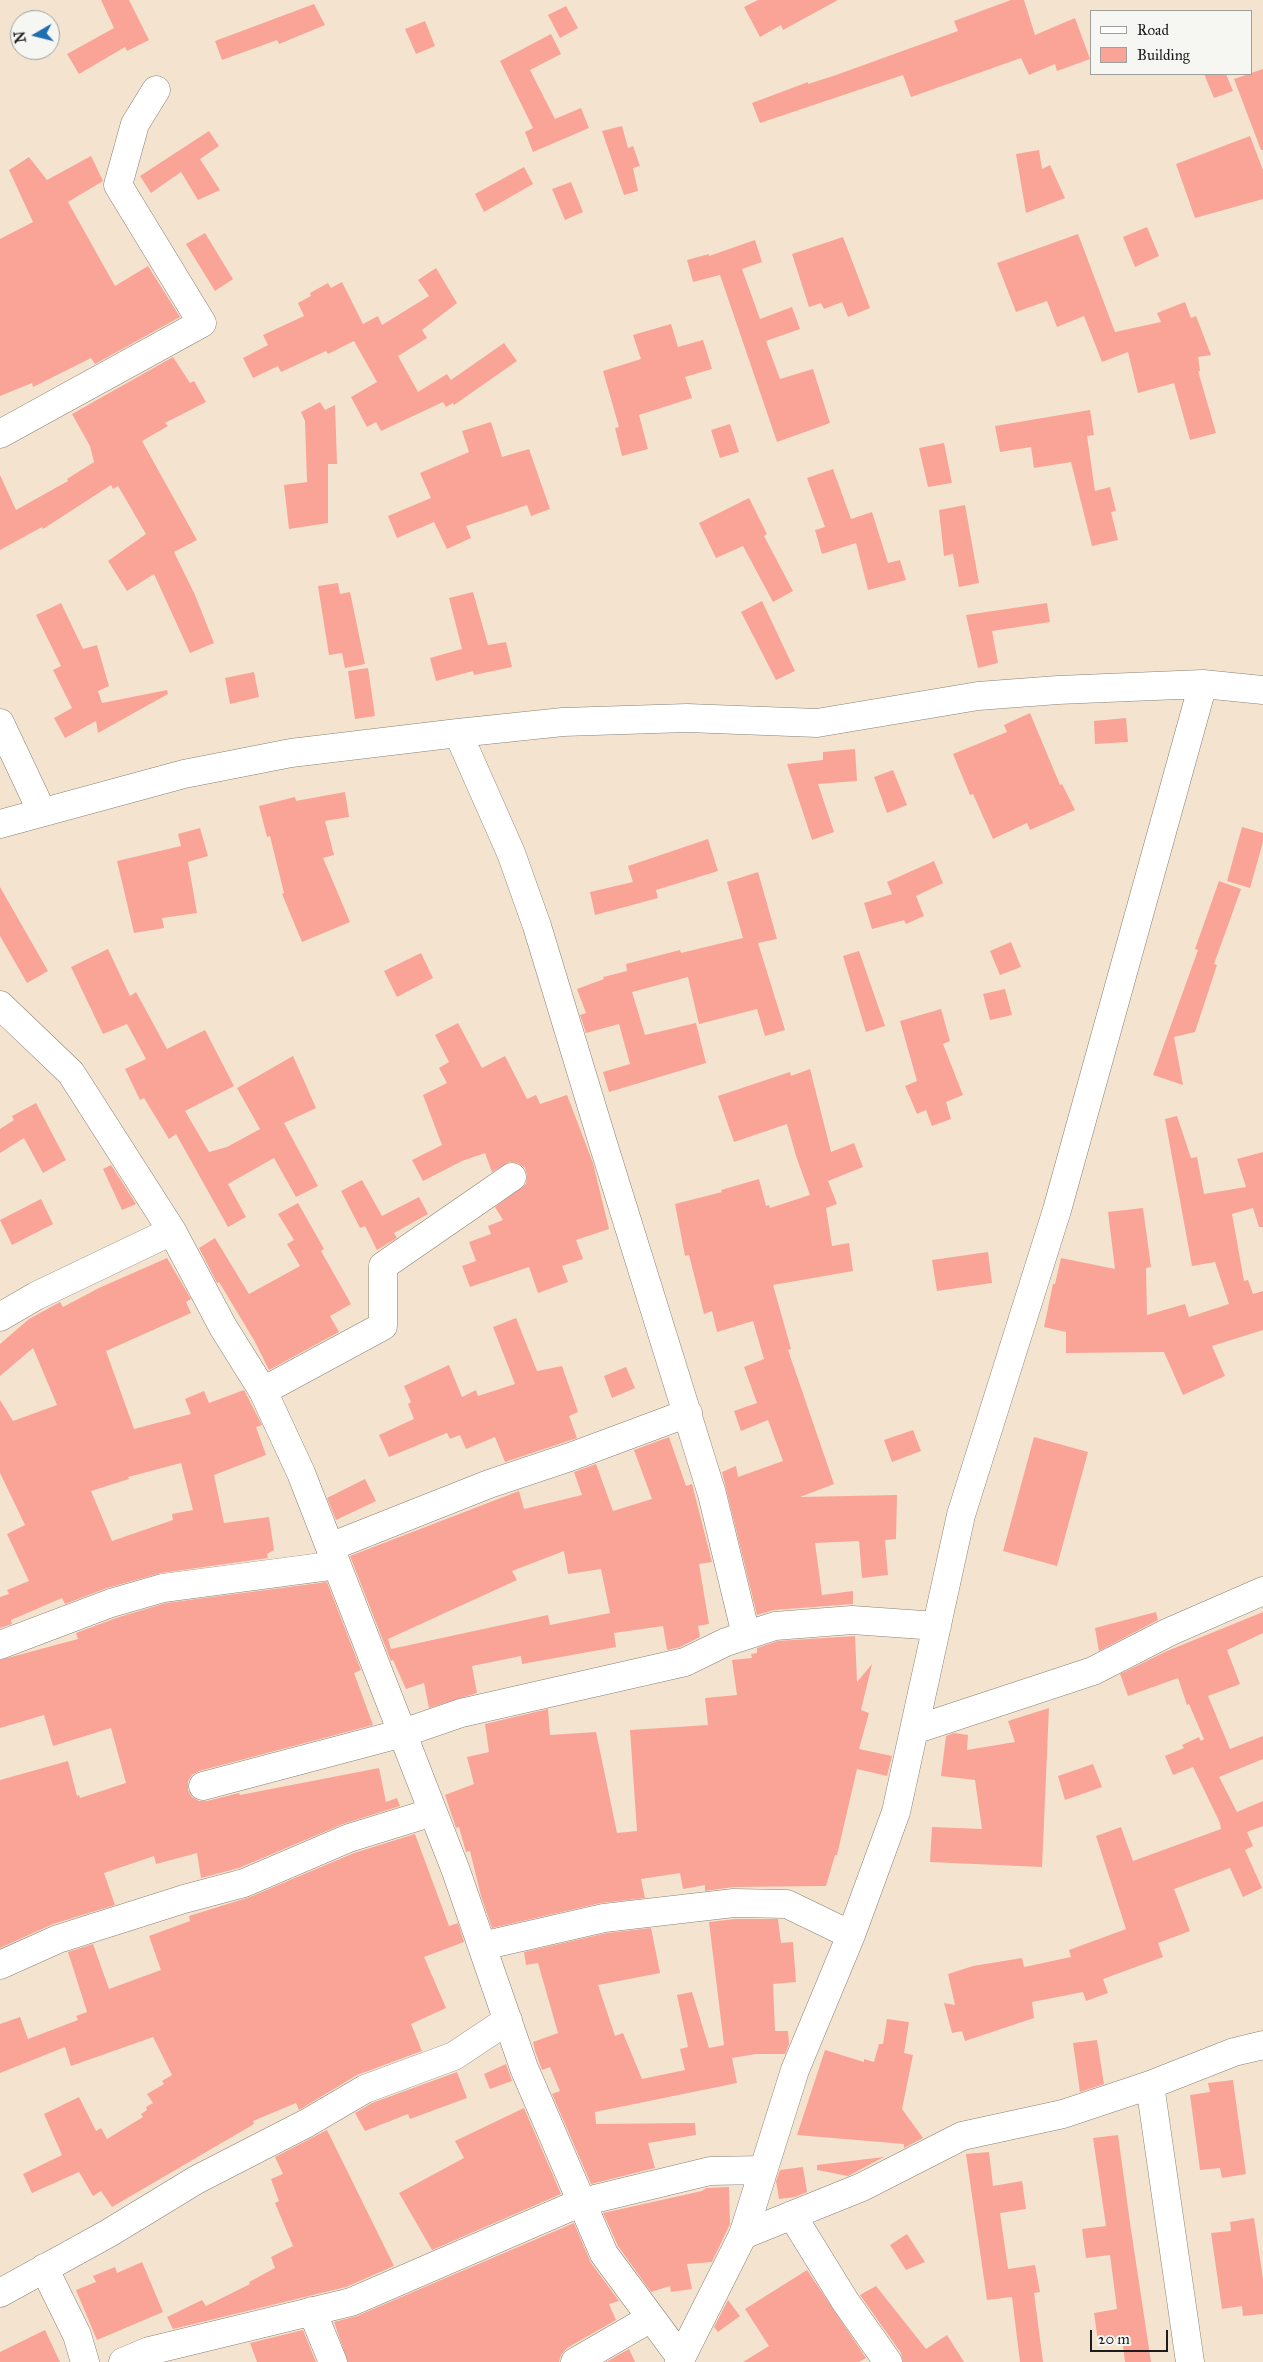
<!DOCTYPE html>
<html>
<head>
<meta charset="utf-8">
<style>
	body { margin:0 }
	#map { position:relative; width:1263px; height:2362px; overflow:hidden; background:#f4e4cf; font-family:"IM FELL Great Primer",serif }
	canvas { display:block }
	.legend { position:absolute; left:1090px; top:10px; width:162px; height:65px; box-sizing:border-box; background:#f6f6f2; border:1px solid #9f9f9c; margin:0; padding:6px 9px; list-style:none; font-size:15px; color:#1c1c1c }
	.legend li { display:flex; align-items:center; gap:10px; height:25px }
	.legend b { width:25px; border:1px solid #9f9f9c }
	.north { position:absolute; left:10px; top:10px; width:50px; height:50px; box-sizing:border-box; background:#f6f6f2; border:1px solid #9f9f9c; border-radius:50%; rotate:262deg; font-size:14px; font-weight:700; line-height:20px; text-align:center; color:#1c1c1c }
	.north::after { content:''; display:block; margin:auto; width:18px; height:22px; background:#1f6fb2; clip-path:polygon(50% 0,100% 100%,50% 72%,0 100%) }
	.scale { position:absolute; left:1090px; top:2330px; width:78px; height:22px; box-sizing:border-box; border:2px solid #1c1c1c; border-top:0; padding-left:6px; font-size:15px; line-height:18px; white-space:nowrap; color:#1c1c1c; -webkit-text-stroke:4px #f6f6f2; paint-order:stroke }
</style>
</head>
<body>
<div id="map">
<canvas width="1263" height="2362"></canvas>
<ul class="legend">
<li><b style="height:6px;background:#fff"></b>Road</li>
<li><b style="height:14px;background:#f9a497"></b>Building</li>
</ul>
<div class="north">N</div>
<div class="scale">20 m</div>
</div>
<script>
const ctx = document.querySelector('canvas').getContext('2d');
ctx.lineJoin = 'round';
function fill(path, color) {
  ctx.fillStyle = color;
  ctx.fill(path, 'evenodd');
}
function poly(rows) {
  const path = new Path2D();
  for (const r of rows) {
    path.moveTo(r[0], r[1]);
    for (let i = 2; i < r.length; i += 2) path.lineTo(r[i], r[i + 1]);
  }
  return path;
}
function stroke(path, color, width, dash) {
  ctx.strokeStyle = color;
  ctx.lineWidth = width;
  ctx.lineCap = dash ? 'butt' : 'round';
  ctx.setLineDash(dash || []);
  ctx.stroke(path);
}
fill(poly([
	[101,0,129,0,149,40,127,51,125,47,79,74,67,54,114,28],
	[758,0,838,0,783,30,781,25,760,37,744,7],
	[1011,0,1024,0,1035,35,1075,18,1090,59,1057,71,1055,64,1029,75,1021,58,911,97,903,75,760,123,752,103,808,82,808,84,836,75,958,31,954,21],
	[314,4,325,25,279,44,277,40,222,60,215,41],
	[566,6,578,28,560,38,548,15],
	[425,21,435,46,416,54,405,29],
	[551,34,561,54,530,70,555,119,581,108,589,128,533,152,525,132,533,128,500,61],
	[1263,69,1263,150,1261,150,1234,79],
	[1204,74,1226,74,1233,91,1214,98],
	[622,126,628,148,633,146,640,166,633,168,638,191,624,195,602,131],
	[209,131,219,146,200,159,220,190,198,200,181,172,151,193,140,176],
	[1250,136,1263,170,1263,199,1195,218,1176,164],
	[1039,150,1042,169,1050,165,1065,198,1026,213,1016,154],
	[91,156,103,181,68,202,115,286,148,266,180,317,95,364,91,358,33,387,32,383,0,396,0,239,33,222,9,170,29,157,47,180],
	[524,167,533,184,484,212,475,194],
	[571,182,583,212,565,220,552,189],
	[1147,227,1159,256,1135,267,1123,237],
	[205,233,233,279,215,291,186,244],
	[1078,234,1115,332,1161,322,1157,313,1185,302,1191,318,1196,316,1211,355,1198,357,1200,371,1198,371,1216,433,1190,440,1174,383,1138,393,1128,352,1102,362,1084,316,1057,327,1047,301,1016,312,997,263],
	[843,237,870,308,848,317,842,302,824,309,821,303,809,307,792,254],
	[755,240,762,262,742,269,760,319,792,307,800,329,766,341,780,379,813,369,830,423,777,442,720,275,693,282,687,260,709,254,709,256],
	[436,268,457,303,422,330,427,338,398,356,418,392,447,374,451,380,504,343,517,361,454,405,453,403,446,407,443,402,381,431,376,422,367,427,351,397,377,382,354,341,328,354,326,351,281,372,278,366,253,378,243,358,268,345,263,335,304,316,298,303,311,296,310,293,328,283,331,288,342,282,363,324,378,316,382,325,429,296,418,280],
	[671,324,678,347,703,340,712,369,685,377,692,398,639,415,648,449,622,456,615,428,619,427,603,371,641,359,633,335],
	[173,357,190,383,194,381,206,402,165,423,168,426,142,441,197,540,174,552,195,595,214,643,190,653,154,574,127,591,108,561,146,534,118,486,113,489,111,485,43,529,42,527,0,550,0,475,16,510,68,481,67,479,94,462,90,446,72,414],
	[320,402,325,410,335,405,337,464,328,464,328,523,289,529,284,485,307,482,305,421,301,412],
	[1090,410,1094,435,1087,436,1095,491,1110,487,1116,511,1111,512,1118,540,1092,546,1071,462,1034,468,1031,447,1000,452,995,426],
	[491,422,502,457,529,449,550,509,531,516,527,505,466,526,471,538,447,549,434,522,397,538,388,516,431,498,420,473,469,452,462,431],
	[730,424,739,452,720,458,711,430],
	[944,443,952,483,928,487,919,448],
	[833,469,851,519,872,512,888,563,900,560,906,580,868,590,856,543,822,554,815,530,825,527,807,478],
	[749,498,767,534,764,536,793,591,773,602,743,546,716,558,699,523],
	[965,505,979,583,959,587,953,554,944,556,939,510],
	[338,583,340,594,350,592,365,664,345,668,342,653,329,655,318,586],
	[473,592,488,645,506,642,512,667,474,675,473,671,436,681,430,658,462,649,449,598],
	[762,601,795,671,776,680,741,612],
	[61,603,83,649,97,645,109,686,98,691,102,703,167,690,168,694,98,733,96,721,65,738,54,718,72,708,53,670,61,666,36,615],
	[1047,603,1050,622,992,631,998,663,978,668,966,615],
	[368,668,375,716,355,719,348,671],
	[254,672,259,697,230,704,225,678],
	[1030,713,1060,785,1062,784,1075,810,1030,830,1027,823,993,839,973,794,970,795,953,754,1007,732,1004,725],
	[1126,718,1128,742,1095,744,1094,721],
	[855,749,857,781,818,784,834,832,812,840,787,764,823,760,823,752],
	[893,770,907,805,887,813,874,777],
	[345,792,349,817,325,821,334,855,323,858,350,922,302,942,282,894,284,893,270,836,267,837,259,806,295,797,296,801],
	[1242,827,1263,833,1263,842,1250,888,1227,881],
	[200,828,208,856,188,862,197,913,162,918,164,928,134,933,117,861,181,846,178,834],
	[708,839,718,871,656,890,658,898,595,915,590,892,633,882,628,866],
	[934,861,943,883,916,896,924,916,906,924,904,920,872,929,864,903,892,894,887,882],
	[758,872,777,939,758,943,785,1030,765,1036,757,1009,699,1024,688,977,632,992,645,1035,696,1023,706,1063,609,1092,603,1072,630,1064,619,1024,586,1033,580,1015,586,1013,577,989,604,979,603,977,627,971,626,964,680,950,681,953,743,938,727,882],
	[1219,881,1241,889,1214,964,1217,965,1195,1032,1174,1037,1183,1085,1153,1075,1198,950,1195,949],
	[0,887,48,971,27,983,0,936],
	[1011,942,1021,967,1000,975,990,951],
	[108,949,130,996,136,992,167,1049,205,1030,234,1086,185,1111,209,1152,227,1147,260,1129,237,1088,293,1056,316,1108,284,1123,318,1186,296,1197,274,1158,228,1184,246,1217,228,1227,176,1134,169,1139,144,1098,140,1100,125,1069,146,1059,127,1024,103,1034,71,967],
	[859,951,885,1026,866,1032,843,956],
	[421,953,433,978,397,997,384,971],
	[1005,989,1012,1015,990,1020,983,994],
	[941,1009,950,1041,943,1044,963,1095,946,1102,951,1119,932,1126,926,1110,917,1114,905,1086,917,1081,900,1021],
	[458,1023,482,1068,505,1056,527,1099,536,1095,540,1104,567,1095,593,1163,609,1229,576,1240,583,1259,562,1266,568,1282,538,1293,529,1267,470,1287,462,1266,476,1261,469,1242,491,1234,488,1226,503,1220,495,1207,526,1184,527,1175,525,1168,518,1163,510,1162,492,1172,485,1153,462,1161,423,1181,412,1160,442,1145,423,1095,447,1083,439,1068,449,1062,435,1035],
	[810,1069,831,1152,854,1143,863,1167,828,1181,837,1204,826,1208,832,1246,849,1243,853,1271,773,1285,791,1349,788,1350,834,1484,800,1497,897,1495,896,1539,885,1540,888,1575,862,1578,859,1541,815,1543,822,1595,853,1591,853,1604,774,1610,757,1615,722,1472,736,1466,738,1477,783,1461,768,1420,741,1431,734,1411,757,1403,744,1367,764,1359,753,1321,717,1332,712,1311,704,1314,689,1255,685,1256,675,1204,722,1192,721,1190,759,1179,766,1206,769,1205,770,1208,810,1195,796,1156,787,1124,734,1142,718,1096,790,1072,791,1076],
	[36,1103,66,1160,43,1173,24,1138,0,1153,0,1129,14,1120,12,1116],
	[1177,1116,1191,1158,1197,1157,1204,1194,1246,1187,1237,1159,1263,1152,1263,1227,1259,1227,1253,1208,1232,1214,1244,1281,1248,1280,1253,1294,1263,1291,1263,1330,1212,1346,1225,1376,1183,1395,1164,1352,1066,1353,1066,1332,1044,1327,1053,1284,1055,1284,1061,1258,1115,1269,1108,1212,1143,1208,1151,1267,1146,1268,1147,1315,1185,1304,1189,1317,1229,1304,1215,1262,1192,1266,1165,1119],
	[111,1165,136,1204,122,1210,103,1169],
	[362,1180,382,1216,419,1197,428,1214,394,1233,397,1238,377,1250,365,1226,360,1228,341,1191],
	[41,1199,53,1224,12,1245,0,1220],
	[298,1203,324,1249,321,1251,351,1304,330,1316,339,1332,269,1370,254,1340,219,1282,217,1283,199,1248,215,1238,249,1294,300,1266,287,1244,294,1240,278,1214],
	[988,1252,992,1283,937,1291,932,1260],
	[167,1258,191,1299,186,1302,191,1313,106,1351,134,1429,191,1414,185,1399,204,1391,209,1403,244,1390,262,1425,256,1427,266,1455,214,1475,224,1523,269,1517,274,1550,267,1554,268,1558,161,1573,107,1588,65,1604,62,1598,11,1620,12,1624,0,1628,0,1597,9,1594,7,1590,29,1581,7,1534,25,1525,0,1473,0,1400,13,1421,57,1405,33,1348,0,1376,0,1344,29,1319,60,1302,63,1307,99,1288],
	[181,1463,193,1510,172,1514,173,1520,112,1541,91,1491,129,1479,128,1477],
	[516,1318,537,1371,562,1366,578,1412,569,1416,577,1438,505,1462,495,1437,466,1449,460,1435,450,1439,447,1433,389,1457,379,1435,414,1419,408,1404,411,1402,404,1386,449,1365,462,1397,476,1390,478,1396,515,1384,493,1327],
	[626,1367,635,1388,612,1398,604,1376],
	[913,1430,921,1451,892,1462,884,1440],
	[669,1437,686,1486,692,1484,712,1562,699,1564,709,1624,698,1626,700,1637,680,1647,667,1650,663,1626,614,1633,616,1647,522,1664,521,1656,472,1666,477,1693,429,1708,424,1683,406,1689,393,1660,391,1661,350,1556,519,1491,524,1509,582,1495,574,1472,596,1464,613,1511,652,1499,634,1450],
	[564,1551,568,1574,601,1569,610,1613,550,1625,548,1615,391,1649,388,1639,517,1580,512,1571],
	[1034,1437,1088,1452,1057,1566,1003,1551],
	[365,1479,376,1501,336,1520,327,1498],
	[327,1582,361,1670,354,1673,373,1725,199,1771,192,1775,188,1781,188,1790,192,1797,199,1801,207,1801,239,1793,240,1795,379,1768,386,1802,397,1798,400,1806,343,1824,239,1868,201,1878,197,1853,156,1864,154,1856,104,1873,115,1905,53,1924,0,1948,0,1780,68,1761,77,1796,79,1795,80,1798,126,1783,111,1728,53,1746,44,1715,0,1728,0,1660,78,1639,76,1633,116,1618,166,1603],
	[1156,1612,1158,1620,1099,1651,1095,1628],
	[1263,1612,1263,1633,1227,1650,1240,1684,1208,1696,1230,1749,1263,1736,1263,1759,1219,1777,1237,1812,1263,1801,1263,1826,1247,1832,1253,1846,1245,1850,1262,1888,1243,1897,1230,1868,1174,1889,1190,1931,1158,1943,1163,1957,1103,1979,1108,1993,1086,2001,1083,1992,1032,2002,1034,2018,965,2041,962,2031,952,2033,944,2003,955,2005,948,1974,973,1966,1022,1958,1024,1967,1071,1957,1069,1950,1126,1929,1096,1836,1121,1827,1133,1861,1221,1829,1220,1823,1193,1767,1173,1775,1165,1756,1184,1748,1182,1745,1199,1737,1201,1741,1204,1739,1189,1704,1187,1705,1178,1678,1128,1696,1120,1674,1167,1651],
	[855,1636,857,1682,872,1664,861,1710,869,1713,859,1749,892,1756,887,1776,857,1769,837,1855,835,1855,826,1886,734,1887,705,1891,705,1885,683,1889,680,1873,641,1879,645,1898,601,1903,492,1928,481,1896,470,1851,466,1852,459,1827,456,1828,445,1795,474,1784,467,1757,489,1752,485,1724,548,1709,550,1735,596,1732,617,1833,637,1831,630,1730,708,1725,705,1698,737,1695,732,1660,752,1658,751,1654,757,1653,757,1648,778,1641],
	[1049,1708,1042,1867,930,1862,932,1827,982,1829,975,1780,941,1776,946,1736,954,1733,968,1735,967,1750,1015,1742,1008,1721],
	[1093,1764,1102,1787,1065,1800,1058,1776],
	[415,1834,449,1926,458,1923,464,1942,424,1957,446,2008,411,2024,422,2051,357,2075,299,2110,296,2103,253,2121,254,2124,112,2207,101,2191,93,2196,79,2172,32,2193,23,2174,62,2155,44,2114,79,2097,96,2131,101,2128,107,2139,143,2117,141,2114,147,2110,146,2107,153,2103,147,2094,164,2084,162,2081,172,2075,153,2037,71,2066,65,2047,0,2073,0,2024,20,2017,28,2039,78,2020,76,2016,87,2012,68,1952,93,1944,109,1989,161,1970,149,1936,190,1921,189,1916,250,1897,354,1853],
	[735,1919,778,1919,781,1943,793,1942,796,1982,773,1984,775,2031,788,2031,789,2044,785,2054,756,2054,732,2058,737,2083,595,2112,596,2124,695,2123,696,2135,648,2143,655,2168,591,2184,552,2094,560,2091,550,2067,542,2070,535,2051,533,2042,558,2033,538,1963,526,1965,524,1952,607,1933,651,1928,660,1973,598,1985,615,2036,623,2033,642,2079,685,2070,680,2049,688,2047,677,1995,692,1992,709,2048,724,2045,709,1922],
	[887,2019,909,2022,904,2053,913,2055,902,2109,923,2138,904,2148,904,2144,797,2135,825,2050,864,2062,864,2059,874,2062,879,2044,883,2044],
	[1097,2040,1104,2084,1080,2092,1073,2043],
	[506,2064,512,2081,490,2089,484,2074],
	[457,2072,467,2098,410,2119,408,2114,365,2131,355,2113,372,2103],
	[1233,2080,1246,2174,1222,2178,1220,2168,1200,2170,1190,2095,1210,2092,1208,2083],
	[524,2108,561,2194,432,2250,399,2193,464,2158,455,2141],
	[327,2130,394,2266,346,2287,173,2329,167,2317,202,2300,206,2306,250,2284,249,2282,275,2268,271,2257,293,2246,275,2203,279,2201,271,2179,283,2174,275,2157],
	[1118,2135,1130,2223,1151,2362,1125,2362,1122,2338,1098,2341,1094,2313,1117,2309,1110,2255,1086,2258,1082,2229,1106,2226,1093,2138],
	[989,2152,993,2186,1022,2181,1026,2209,1000,2213,1008,2269,1035,2265,1040,2292,1034,2293,1043,2362,1020,2362,1012,2297,987,2300,966,2154],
	[884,2157,848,2176,817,2170,817,2165],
	[803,2167,807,2192,795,2197,779,2199,776,2181,780,2170],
	[729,2187,730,2224,712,2262,687,2264,692,2289,671,2292,670,2286,651,2292,618,2246,603,2213,702,2191,706,2188],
	[1254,2218,1263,2279,1263,2314,1243,2316,1242,2306,1222,2309,1211,2233,1231,2231,1230,2222],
	[574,2223,591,2263,619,2301,609,2304,616,2320,567,2348,561,2355,559,2362,348,2362,334,2322,357,2316],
	[907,2234,925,2262,906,2270,890,2245],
	[142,2262,163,2312,97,2340,76,2290,96,2282,93,2276,115,2267,117,2273],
	[807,2270,866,2358,859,2362,743,2362,769,2346,745,2309],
	[876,2286,926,2349,947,2335,964,2362,903,2362,901,2353,860,2295],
	[728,2300,740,2316,718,2332,714,2327],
	[45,2330,60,2362,0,2362,0,2352],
	[303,2330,316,2362,257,2362,250,2343],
	[629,2349,635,2362,606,2362]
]), '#f9a497');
const minor = poly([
	[0,434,202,323,118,185,135,124,156,90],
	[0,723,42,812],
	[458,733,511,853,537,926,601,1137,712,1494,746,1635],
	[0,824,184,774,291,753,458,733,563,722,687,718,817,723,978,696,1058,690,1203,684,1263,690],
	[0,1005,71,1073,172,1231,223,1327,263,1391,301,1473,456,1871,524,2068,604,2254,681,2358],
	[0,1317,36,1296,172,1231],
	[263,1391,383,1326,383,1266,512,1177],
	[330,1547,489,1484,570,1457,688,1413],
	[0,1645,111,1603,163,1588,337,1565],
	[914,1730,1093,1671,1169,1632,1263,1591],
	[203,1786,403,1733,461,1713,685,1662,726,1642,775,1626,852,1620,937,1626],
	[482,1946,604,1918,734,1903,787,1904,851,1935],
	[0,1965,58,1939,184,1899,244,1883,349,1838,433,1812],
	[1150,2085,1190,2362],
	[792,2215,845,2301,888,2362],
	[743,2235,862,2187,962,2136,1063,2114,1150,2085,1234,2052,1263,2045],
	[44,2268,77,2335,85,2362],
	[0,2293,109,2233,196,2180,307,2123,365,2089,454,2056,508,2020],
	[312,2311,333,2362],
	[123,2362,149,2351,351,2302,582,2202,710,2171,763,2170],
	[575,2362,651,2318],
	[679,2362,743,2235,795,2070,851,1935,896,1812,961,1515,1057,1210,1203,684]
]);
stroke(minor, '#888076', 29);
stroke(minor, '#fff', 28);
</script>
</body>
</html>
